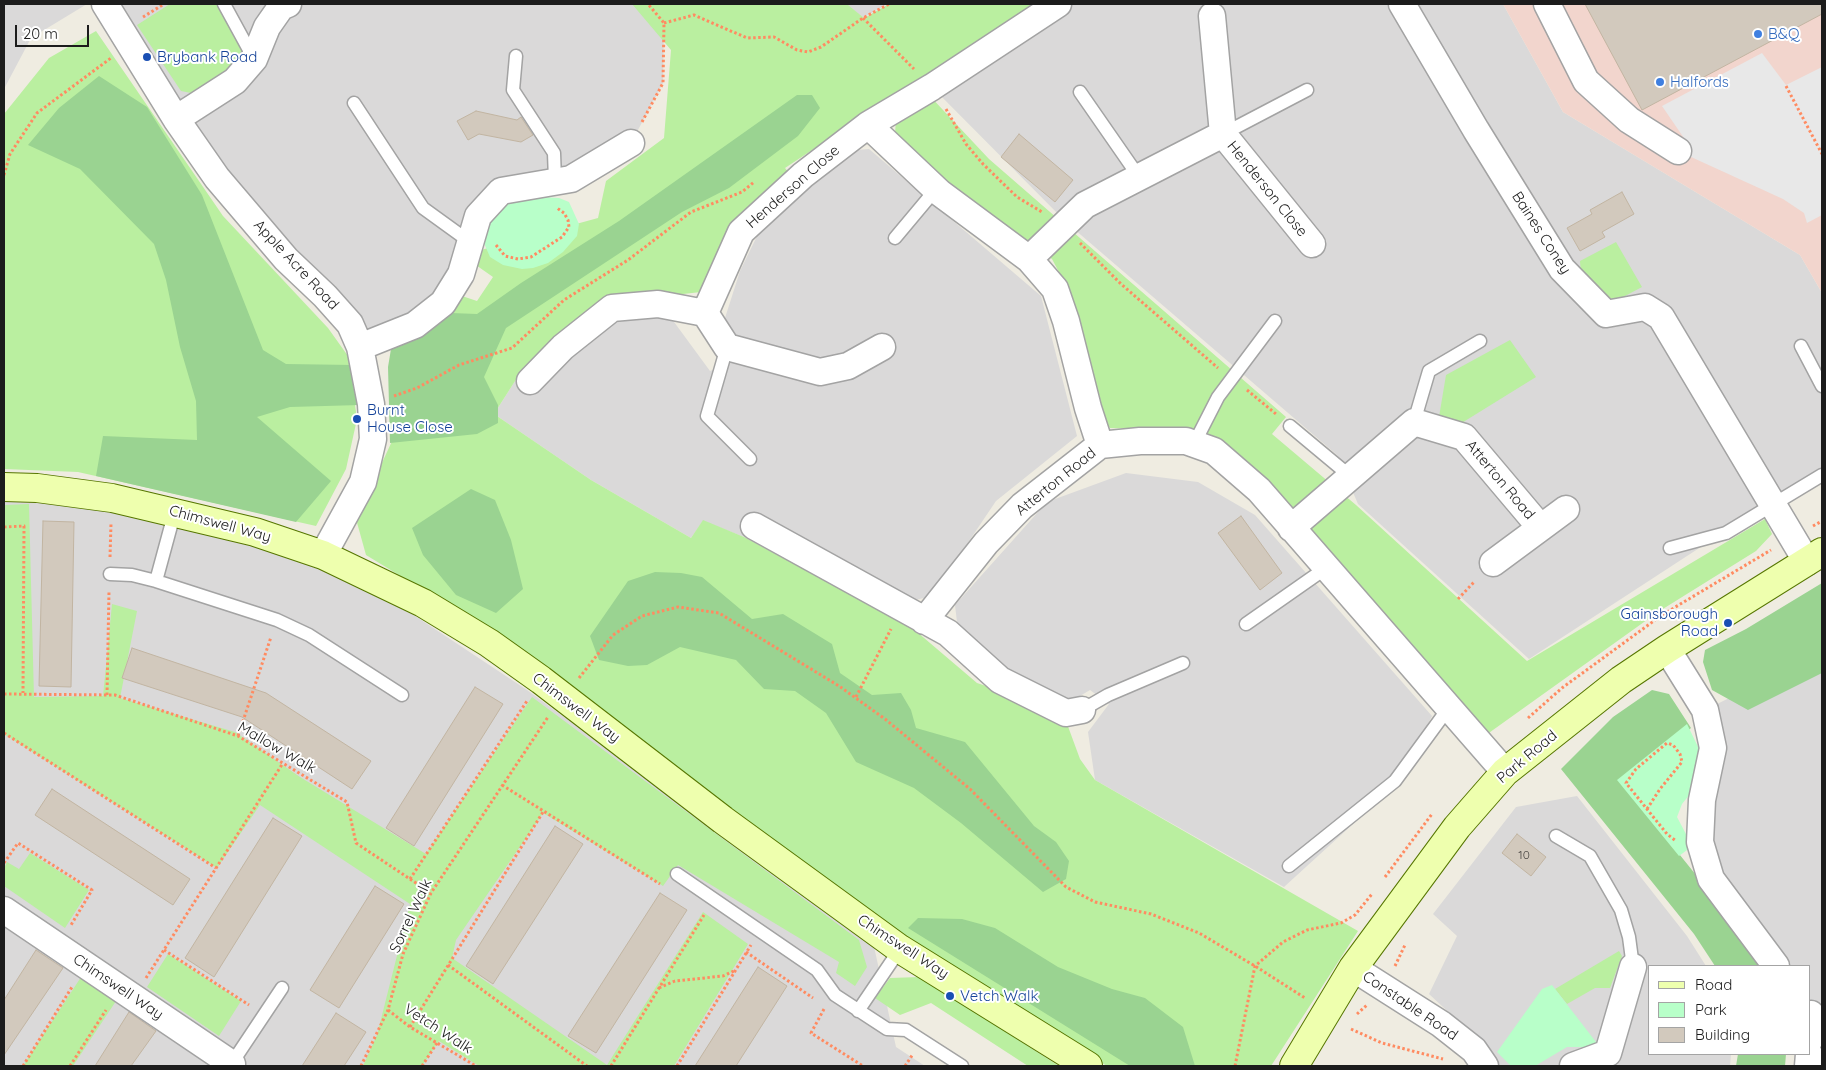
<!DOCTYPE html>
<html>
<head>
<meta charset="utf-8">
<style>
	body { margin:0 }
	#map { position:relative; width:1826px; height:1070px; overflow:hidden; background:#efece1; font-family:Quicksand,sans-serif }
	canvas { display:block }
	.frame { position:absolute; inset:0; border:5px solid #1c1c1c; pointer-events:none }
	.legend { position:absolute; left:1648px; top:965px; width:162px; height:90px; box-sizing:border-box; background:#fff; border:1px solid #a4a4a4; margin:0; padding:6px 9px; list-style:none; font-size:15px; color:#1c1c1c }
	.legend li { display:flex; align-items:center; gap:10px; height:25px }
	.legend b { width:25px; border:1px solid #a4a4a4 }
	.scale { position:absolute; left:15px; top:25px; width:74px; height:22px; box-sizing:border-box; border:2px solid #1c1c1c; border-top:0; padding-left:6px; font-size:15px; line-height:18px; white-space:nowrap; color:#1c1c1c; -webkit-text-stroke:4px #fff; paint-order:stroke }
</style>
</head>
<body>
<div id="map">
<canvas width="1826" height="1070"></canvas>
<div class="frame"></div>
<ul class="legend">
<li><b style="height:6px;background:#eeffae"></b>Road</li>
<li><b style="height:14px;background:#b8ffc9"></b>Park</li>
<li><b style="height:14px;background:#d2c9bd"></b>Building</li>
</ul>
<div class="scale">20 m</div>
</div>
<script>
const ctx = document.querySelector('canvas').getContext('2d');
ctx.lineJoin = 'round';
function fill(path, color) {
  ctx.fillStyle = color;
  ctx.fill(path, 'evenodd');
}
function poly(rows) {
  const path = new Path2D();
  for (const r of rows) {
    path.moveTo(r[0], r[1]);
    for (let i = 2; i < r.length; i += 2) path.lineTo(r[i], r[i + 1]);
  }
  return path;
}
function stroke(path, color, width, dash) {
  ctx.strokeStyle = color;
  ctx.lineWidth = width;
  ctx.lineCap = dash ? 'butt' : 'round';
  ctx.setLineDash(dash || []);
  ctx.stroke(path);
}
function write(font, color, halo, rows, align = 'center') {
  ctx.font = font + ' Quicksand,sans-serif';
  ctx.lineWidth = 4;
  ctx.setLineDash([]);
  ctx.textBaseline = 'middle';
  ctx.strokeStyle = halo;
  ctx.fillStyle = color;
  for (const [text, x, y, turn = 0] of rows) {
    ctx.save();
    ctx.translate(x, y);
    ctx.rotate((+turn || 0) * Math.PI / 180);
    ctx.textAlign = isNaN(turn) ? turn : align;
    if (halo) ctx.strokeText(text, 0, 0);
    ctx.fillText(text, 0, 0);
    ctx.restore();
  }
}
fill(poly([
	[4,4,87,4,31,38,4,89],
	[105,4,648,4,664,23,663,83,631,143,500,191,443,303,360,347,286,259],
	[847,4,887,4,863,18],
	[1058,4,1503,4,1563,112,1800,255,1822,293,1822,468,1529,659,1358,504,1337,455,1067,223,932,87],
	[869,149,1041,296,1077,436,996,501,932,596,903,603,754,521,744,537,703,521,691,538,591,480,494,414,517,378,535,394,546,376,615,317,666,311,710,371,737,360,725,318,740,271,762,226,846,151],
	[1126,473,1198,482,1255,515,1432,716,1398,783,1284,887,1095,780,1088,732,1109,704,1090,690,1070,702,1001,668,957,622,955,605,1047,502],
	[4,487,323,555,527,690,873,942,896,1047,925,1066,4,1066],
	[1822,652,1822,1066,1808,1066,1810,966,1776,966,1711,879,1705,710],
	[1577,796,1687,936,1706,966,1650,966,1650,1054,1731,1054,1730,1066,1478,1066,1484,1045,1429,994,1457,936,1433,914,1516,807]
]), '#dad9d9');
fill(poly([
	[1503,4,1822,4,1822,293,1800,255,1563,112]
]), '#f2d5cd');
fill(poly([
	[170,4,217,4,243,51,234,68,196,94,181,91,137,25],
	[632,4,847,4,864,18,889,4,1058,4,862,117,785,168,791,175,701,292,602,303,517,378,494,414,591,480,691,538,703,520,744,537,910,626,977,683,1004,692,1066,721,1080,759,1095,780,1358,931,1271,1066,1107,1066,972,984,708,796,522,650,366,555,356,519,393,439,395,352,462,296,477,301,493,277,473,263,481,250,598,218,606,181,664,138,671,50],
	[96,31,223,216,328,328,348,356,357,419,346,469,316,526,78,472,4,469,4,114,49,58],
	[928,94,989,159,1286,417,1272,434,1356,505,1527,661,1765,519,1772,534,1756,551,1658,612,1486,735,1267,481,1240,455,1213,438,1190,431,1110,428,1100,417,1087,366,1080,322,1070,293,1052,259,1030,243,994,224,967,205,895,133,896,120],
	[1616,242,1642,287,1610,304,1581,274,1580,261],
	[1510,340,1536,377,1452,429,1438,423,1446,375],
	[29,504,34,697,103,696,112,604,137,611,120,698,235,732,300,777,426,854,532,697,859,940,867,967,855,986,836,973,839,962,678,865,663,886,543,813,456,940,452,958,607,1065,703,912,748,944,674,1066,479,1066,439,1041,422,1066,363,1066,377,1035,410,904,260,805,217,868,4,734,4,505],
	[30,853,89,890,65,928,4,886,4,868,7,862,19,869],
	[1619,951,1622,956,1610,988,1595,988,1567,1004,1555,989],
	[168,954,241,1001,219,1036,147,987],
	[83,974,118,998,73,1066,23,1066],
	[920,977,1059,1066,1028,1066,931,1003,900,1015,875,998,890,978]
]), '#baefa0');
fill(poly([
	[99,76,147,107,202,195,263,350,286,364,353,365,360,405,290,407,257,417,331,481,296,522,96,476,103,436,197,440,196,401,180,347,166,280,154,244,80,169,28,145,59,108],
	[797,95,812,95,820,108,798,136,729,188,682,212,506,328,484,377,498,405,498,423,477,434,390,443,388,367,391,349,451,313,477,314,521,283,619,221],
	[471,489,495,500,511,540,523,589,496,613,456,595,423,555,412,528],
	[655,572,681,573,702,577,752,619,783,614,832,644,840,673,872,695,901,693,911,710,916,728,965,742,1034,826,1056,842,1069,861,1066,879,1043,892,961,823,914,788,856,762,826,713,795,691,764,689,736,660,680,647,647,665,628,666,599,660,590,636,628,581],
	[1822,583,1822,673,1748,710,1712,690,1703,662,1705,650,1746,629],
	[1652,690,1669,694,1691,728,1630,779,1627,789,1708,890,1760,966,1715,966,1694,934,1561,769,1613,717],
	[918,918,962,919,995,928,1058,967,1112,989,1145,998,1183,1027,1195,1066,1130,1066,908,928],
	[1738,1054,1786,1054,1785,1066,1736,1066]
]), '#9ad391');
fill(poly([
	[541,197,559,198,569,202,579,224,577,236,563,252,548,263,533,268,522,269,503,265,490,257,484,243,484,231,489,219,503,206,516,198],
	[1687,724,1701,753,1699,783,1682,804,1677,817,1687,836,1687,850,1679,856,1617,780],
	[1552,985,1596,1042,1596,1047,1567,1047,1535,1066,1511,1066,1497,1052,1542,989]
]), '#b8ffc9');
fill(poly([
	[1762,53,1786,85,1822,67,1822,215,1807,223,1804,213,1783,199,1678,151,1688,144,1662,106]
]), '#e8e8e8');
const building = poly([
	[1585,4,1822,4,1822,14,1642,110,1585,4],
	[476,111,517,120,521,117,533,135,521,142,479,134,468,140,457,121,476,111],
	[1019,134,1073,180,1055,202,1001,157,1019,134],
	[1622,192,1634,214,1602,232,1605,237,1580,251,1567,228,1592,214,1590,210,1622,192],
	[1241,516,1282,573,1260,590,1218,533,1241,516],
	[43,521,74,522,71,687,39,686,43,521],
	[132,648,266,693,371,761,352,789,242,717,122,678,132,648],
	[475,687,503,704,414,846,386,828,475,687],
	[52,789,190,879,173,905,35,815,52,789],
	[273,818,302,836,214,977,185,958,273,818],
	[555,826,583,844,493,984,466,966,555,826],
	[1517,834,1546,857,1531,876,1502,853,1517,834],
	[375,886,404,904,339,1008,310,990,375,886],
	[660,893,687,910,596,1053,568,1036,660,893],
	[36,950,63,968,4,1055,4,1000,36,950],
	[758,967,787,986,736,1066,695,1066,758,967],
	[129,1012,156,1031,131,1066,95,1066,129,1012],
	[336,1013,366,1032,344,1066,302,1066,336,1013]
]);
fill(building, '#d2c9bd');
stroke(building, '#c2b5a2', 1);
const lane = poly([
	[224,4,254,59],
	[516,56,513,90,554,153,555,180],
	[1080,92,1139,177],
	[354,103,423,208,470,242],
	[1223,134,1307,90],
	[895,238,936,189],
	[1801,346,1822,386],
	[727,347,707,416,750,459],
	[1414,422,1429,371,1480,341],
	[1290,426,1350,476],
	[1194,444,1218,397,1275,321],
	[175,511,156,581,277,620,309,635,402,695],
	[1670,548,1726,533,1822,475],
	[110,574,132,575,156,581],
	[1246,624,1326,568],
	[1082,710,1108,695,1183,663],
	[1556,836,1590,856,1621,910,1629,937,1633,967],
	[1289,866,1395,781,1450,706],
	[677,874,817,970,835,995,887,1029,906,1030,962,1066],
	[858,1011,900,949],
	[230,1066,282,988]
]);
const street = poly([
	[105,4,176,119,217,178,286,259,325,296,350,324,360,347,371,404,373,439,363,482,323,555],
	[1402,4,1476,130,1562,269,1606,314,1645,307,1661,317,1807,562],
	[1547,4,1586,81,1629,120,1678,151],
	[176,119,235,81,254,59,267,27,281,7,288,4],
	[868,125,932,87,1058,4],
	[1223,134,1312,244],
	[1029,259,1085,205,1223,134,1212,16],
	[705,313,741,232,803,175,868,125,940,193,1029,259,1055,289,1066,321,1088,408,1100,445],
	[360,347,415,325,443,303,461,274,478,216,501,191,571,179,631,143],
	[530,381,563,347,612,308,658,304,705,313,727,347,820,372,848,366,882,347],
	[754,526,948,633,1000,680,1066,713,1082,710],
	[1291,528,1414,422,1464,437,1540,527],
	[1493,563,1566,509],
	[924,621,986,543,1022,506,1100,445,1140,441,1186,441,1214,451,1259,490,1505,772],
	[1667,649,1705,710,1713,748,1702,800,1700,842,1711,879,1776,966],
	[4,910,232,1064],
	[1353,968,1441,1024,1474,1050,1485,1066],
	[1810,1039,1811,1014],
	[1573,1066,1608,1053,1633,967],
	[1808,1066,1809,1054]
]);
const secondary = poly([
	[4,487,37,488,112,498,255,532,323,555,423,603,489,643,541,680,723,820,900,949,1088,1066],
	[1294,1066,1353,968,1457,827,1505,772,1621,680,1667,649,1822,552]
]);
stroke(lane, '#a3a3a3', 15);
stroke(street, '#a3a3a3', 29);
stroke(secondary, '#567600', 30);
stroke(poly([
	[143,17,164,4],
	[863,18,914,69],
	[664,23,694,15,747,38,774,37,797,50,808,52,821,47,863,18,889,4],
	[1786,86,1822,154],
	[946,109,966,144,983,164,1017,197,1042,212],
	[642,122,663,83,664,23,648,4],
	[4,175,10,154,37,113,111,58],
	[1080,243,1121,284,1218,368],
	[496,245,505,256,518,259,531,257,562,237,569,227,568,220,564,213,557,208],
	[1247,390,1276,414],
	[394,396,417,388,459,365,512,348,564,300,628,260,691,212,742,192,754,182],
	[1813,526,1822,521],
	[4,527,24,526,23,693],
	[110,557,111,523],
	[1458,599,1475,581],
	[579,678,613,635,642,616,678,607,719,613,839,686,885,719,970,789,1066,887,1095,902,1151,914,1199,933,1255,966,1305,998],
	[4,694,115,695,238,736,347,802,356,843,431,893],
	[107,695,109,591],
	[856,697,891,629],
	[1528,718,1562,688,1662,615,1771,550],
	[4,733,216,868],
	[238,736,271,637],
	[502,785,660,884],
	[1647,809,1660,789,1682,762,1680,754,1673,745,1667,743,1636,769,1626,783,1667,834,1676,841],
	[4,863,18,843,92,890,71,925],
	[1385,877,1432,814],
	[410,879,527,701],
	[164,950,249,1005],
	[746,952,813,998],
	[448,965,587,1066],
	[1395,966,1405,945],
	[146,978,283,763],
	[659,988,675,981,723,976,734,971],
	[824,1009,811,1033,863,1066],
	[388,1010,410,1027,476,1066],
	[1357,1014,1367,1005],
	[410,1027,543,812],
	[1351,1029,1382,1043,1443,1059],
	[23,1066,72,987],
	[70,1066,106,1010],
	[361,1066,388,1010,403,954,431,893,548,717],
	[422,1066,437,1043],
	[611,1066,704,915],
	[677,1066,751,945],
	[905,1066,913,1054],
	[1235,1066,1255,966,1283,942,1307,930,1341,923,1355,915,1372,894]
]), '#ff8b61', 3, [2.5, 2.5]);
stroke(lane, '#fff', 12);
stroke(street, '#fff', 26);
stroke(secondary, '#eeffae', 28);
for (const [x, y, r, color] of [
	[1758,34,5,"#3f7fe0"],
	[147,57,5,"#1a4fb4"],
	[1660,82,5,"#3f7fe0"],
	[357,419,5,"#1a4fb4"],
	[1728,623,5,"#1a4fb4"],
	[950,996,5,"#1a4fb4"]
]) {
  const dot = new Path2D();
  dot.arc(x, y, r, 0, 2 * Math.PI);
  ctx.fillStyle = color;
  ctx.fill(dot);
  stroke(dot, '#fff', 2);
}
write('12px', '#4a4744', null, [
	["10",1524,855]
]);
write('15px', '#366cbe', '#fff', [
	["B&Q",1768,34],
	["Halfords",1670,82]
], 'left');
write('15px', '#164399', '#fff', [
	["Brybank Road",157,57],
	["Burnt",367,410],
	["House Close",367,427],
	["Gainsborough",1718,614,"right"],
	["Road",1718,631,"right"],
	["Vetch Walk",960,996]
], 'left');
write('15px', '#1c1c1c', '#fff', [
	["Henderson Close",793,187,-41],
	["Henderson Close",1267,189,51],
	["Baines Coney",1541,233,57],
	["Apple Acre Road",296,265,47],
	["Atterton Road",1500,480,50],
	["Atterton Road",1056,482,-39],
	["Chimswell Way",220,524,15],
	["Chimswell Way",576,708,37],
	["Mallow Walk",277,748,30],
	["Park Road",1527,757,-40],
	["Sorrel Walk",411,916,-65],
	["Chimswell Way",903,947,33],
	["Chimswell Way",118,987,34],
	["Constable Road",1410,1006,34],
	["Vetch Walk",438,1029,33]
]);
</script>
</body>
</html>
